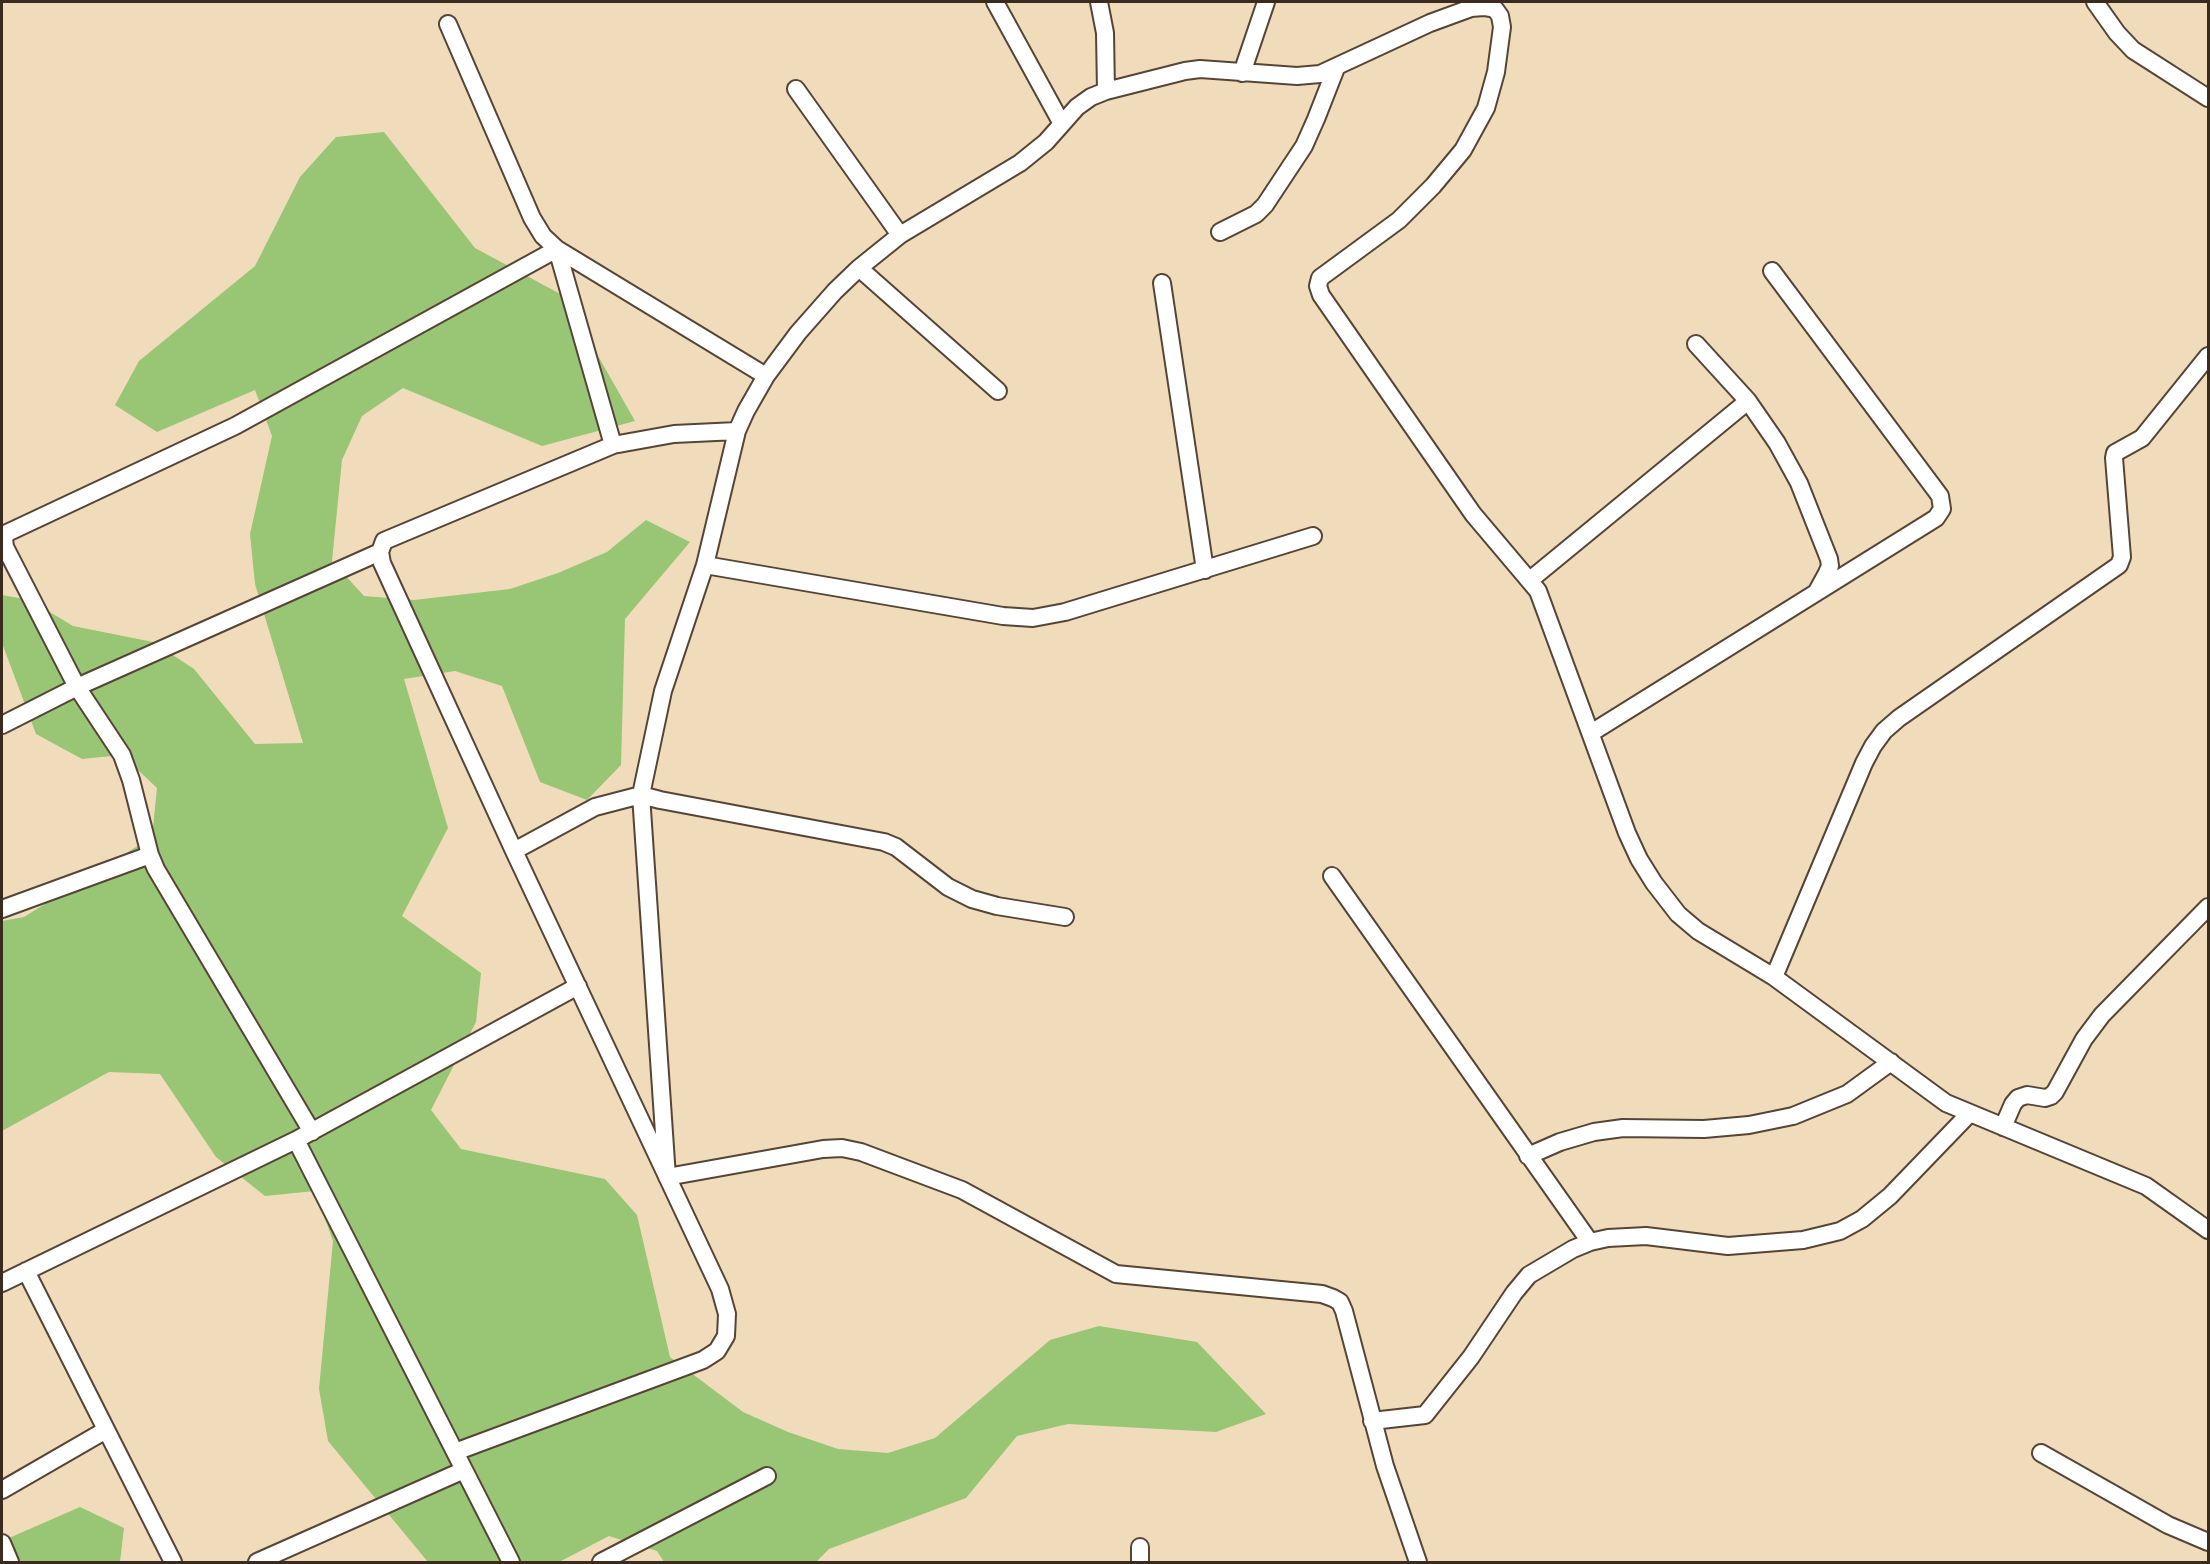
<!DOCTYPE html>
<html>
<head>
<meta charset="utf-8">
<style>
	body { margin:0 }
	#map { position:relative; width:2210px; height:1564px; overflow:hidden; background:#f0dcbb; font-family:"IM FELL English",serif }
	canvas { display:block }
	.frame { position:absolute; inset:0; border:3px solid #3b2a1e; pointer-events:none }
</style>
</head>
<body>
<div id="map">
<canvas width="2210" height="1564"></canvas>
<div class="frame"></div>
</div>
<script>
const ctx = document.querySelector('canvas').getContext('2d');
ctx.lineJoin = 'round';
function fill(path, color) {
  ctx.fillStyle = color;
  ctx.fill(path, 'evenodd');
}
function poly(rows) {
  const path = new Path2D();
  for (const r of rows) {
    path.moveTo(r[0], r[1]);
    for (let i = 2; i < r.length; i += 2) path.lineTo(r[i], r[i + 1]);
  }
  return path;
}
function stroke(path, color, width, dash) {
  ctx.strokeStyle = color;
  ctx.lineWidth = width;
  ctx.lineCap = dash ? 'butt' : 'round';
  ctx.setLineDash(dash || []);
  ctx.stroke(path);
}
fill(poly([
	[384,132,475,248,564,296,635,421,542,446,403,388,362,416,342,460,332,561,364,596,414,600,510,589,558,573,607,552,646,520,690,542,625,619,621,765,587,800,540,782,502,686,455,671,404,679,448,828,402,916,481,973,476,1022,431,1110,461,1149,605,1179,637,1215,670,1357,743,1412,788,1432,838,1449,888,1453,935,1438,1050,1340,1099,1326,1197,1342,1266,1414,1216,1432,1068,1424,1017,1436,966,1498,829,1549,816,1562,664,1562,657,1551,609,1536,559,1562,428,1562,328,1441,319,1389,333,1241,315,1191,265,1196,216,1157,160,1074,109,1072,2,1131,2,921,24,917,152,837,157,788,122,755,82,759,36,734,2,643,2,595,30,600,73,626,153,642,194,669,255,744,303,743,255,584,250,534,272,436,255,390,157,432,115,405,139,361,255,266,300,177,336,137],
	[80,1507,124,1528,120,1562,2,1562,2,1541]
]), '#98c674');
const street = poly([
	[995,2,1062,124],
	[1099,2,1105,33,1106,91],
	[2095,2,2117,33,2133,50,2208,98],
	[448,24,532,218,543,236,557,249,766,376],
	[1242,73,1266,2],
	[796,89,900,235],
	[1220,232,1256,214,1265,205,1304,146,1316,119,1336,68],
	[859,268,998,391],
	[1162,283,1205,570],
	[1696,344,1748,401,1777,443,1799,483,1829,559,1830,566,1827,573,1816,593],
	[705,565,1003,616,1033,618,1065,612,1313,536],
	[1530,580,1748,401],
	[2,725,77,687,380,552],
	[1591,733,1936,518,1942,509,1940,496,1772,271],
	[514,851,595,807,641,795,660,800,884,842,896,847,948,887,972,899,997,906,1065,917],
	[1332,876,1590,1242],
	[2,909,150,855],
	[1774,977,1864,763,1873,746,1884,731,1899,718,2119,565,2122,557,2114,458,2115,453,2142,438,2208,356],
	[2003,1127,2013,1104,2018,1098,2027,1095,2045,1098,2051,1096,2055,1092,2084,1039,2102,1015,2208,907],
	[312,1132,156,869,150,855,131,780,122,755,77,687,5,547,4,539,7,533,235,426,557,249,613,445],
	[296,1140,511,1562],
	[1528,1156,1560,1142,1594,1132,1623,1128,1704,1129,1749,1125,1793,1116,1847,1094,1891,1062],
	[26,1271,173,1562],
	[2,1283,296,1140,578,986],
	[1372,1421,1425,1415,1471,1357,1514,1293,1529,1275,1573,1249,1590,1242,1608,1238,1646,1236,1728,1246,1803,1240,1840,1231,1862,1219,1890,1196,1970,1113],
	[455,1452,703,1360,717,1351,726,1336,727,1314,720,1289,514,851,382,563,380,552,384,541,613,445,674,434,737,431],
	[2041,1453,2168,1525,2208,1542],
	[2,1490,106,1430],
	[2,1543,10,1562],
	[257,1562,464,1470],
	[601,1562,767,1476],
	[1140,1562,1140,1547],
	[1418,1562,1385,1466,1344,1311,1340,1302,1333,1298,1322,1294,1116,1274,962,1190,861,1152,842,1148,823,1149,667,1177,641,795,663,691,705,565,737,431,746,411,766,376,798,333,835,291,859,268,900,235,1020,163,1046,142,1077,107,1091,97,1106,91,1185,71,1200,69,1297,76,1320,74,1430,23,1471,8,1484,7,1495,9,1500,16,1502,27,1496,72,1486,108,1463,150,1433,186,1399,220,1320,278,1318,286,1321,295,1473,514,1538,591,1627,833,1639,859,1654,883,1678,914,1698,931,1774,977,1946,1103,2146,1186,2208,1230]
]);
stroke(street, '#564536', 20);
stroke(street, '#fff', 16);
</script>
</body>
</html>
